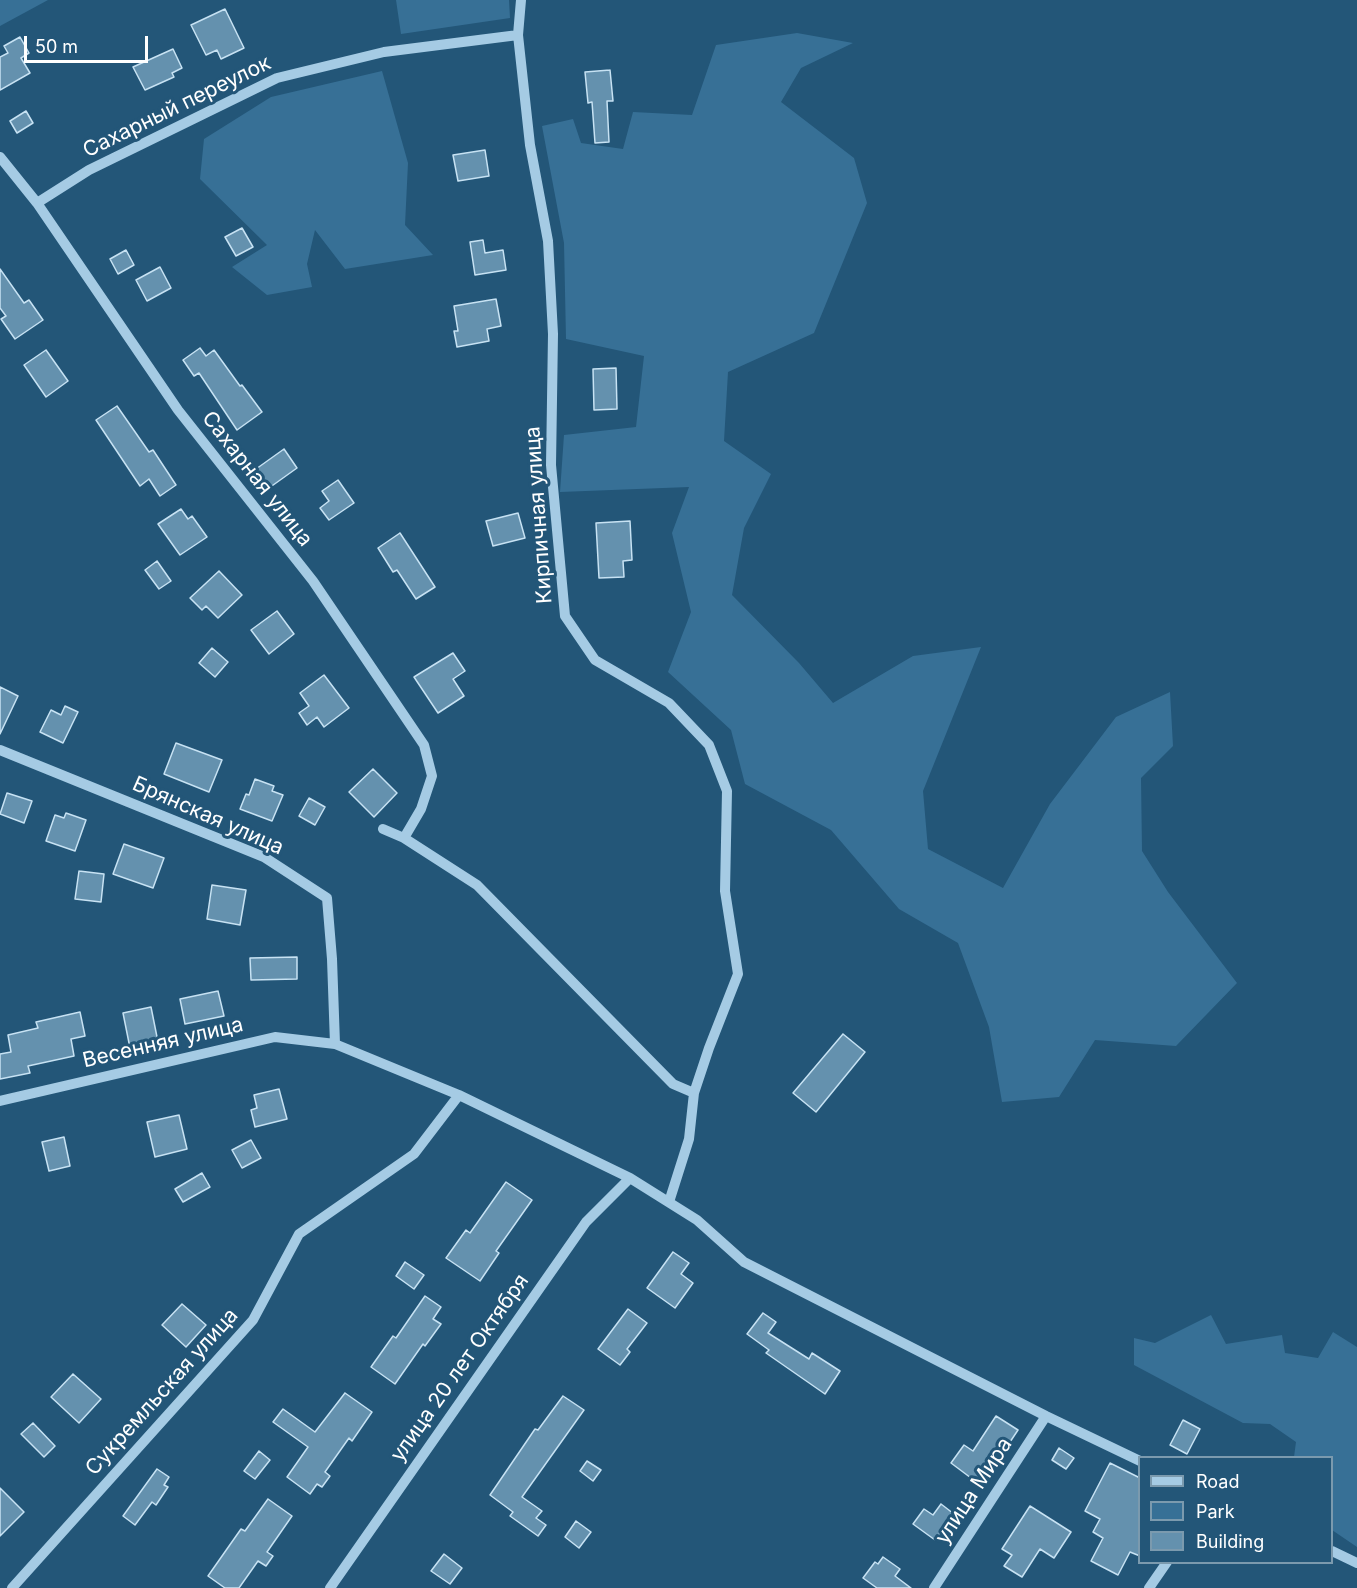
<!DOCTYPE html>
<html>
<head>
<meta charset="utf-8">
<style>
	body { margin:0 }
	#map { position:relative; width:1357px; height:1588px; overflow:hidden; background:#235678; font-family:Inter,sans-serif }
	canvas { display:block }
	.legend { position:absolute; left:1138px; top:1456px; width:195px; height:108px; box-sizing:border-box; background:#235678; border:2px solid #7b9aae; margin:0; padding:8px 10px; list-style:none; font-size:18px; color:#fff }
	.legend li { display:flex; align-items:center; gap:12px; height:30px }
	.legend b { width:30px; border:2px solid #7b9aae }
	.scale { position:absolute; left:24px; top:36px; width:124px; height:27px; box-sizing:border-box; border:3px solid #fff; border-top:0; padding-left:8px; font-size:18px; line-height:21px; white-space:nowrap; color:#fff; -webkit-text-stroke:4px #235678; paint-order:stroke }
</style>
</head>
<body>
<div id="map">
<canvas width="1357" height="1588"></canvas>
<ul class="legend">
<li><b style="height:8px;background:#a5cbe4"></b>Road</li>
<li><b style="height:16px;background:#377096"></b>Park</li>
<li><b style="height:16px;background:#6491ae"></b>Building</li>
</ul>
<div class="scale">50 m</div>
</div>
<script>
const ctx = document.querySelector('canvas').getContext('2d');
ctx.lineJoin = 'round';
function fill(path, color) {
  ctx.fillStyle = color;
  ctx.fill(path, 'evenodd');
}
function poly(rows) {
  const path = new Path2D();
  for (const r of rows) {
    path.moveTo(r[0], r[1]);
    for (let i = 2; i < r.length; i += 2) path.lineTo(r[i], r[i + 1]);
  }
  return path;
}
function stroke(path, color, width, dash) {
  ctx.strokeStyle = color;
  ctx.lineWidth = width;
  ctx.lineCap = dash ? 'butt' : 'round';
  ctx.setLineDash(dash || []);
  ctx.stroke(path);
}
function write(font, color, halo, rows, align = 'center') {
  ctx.font = font + ' Inter,sans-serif';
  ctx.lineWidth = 6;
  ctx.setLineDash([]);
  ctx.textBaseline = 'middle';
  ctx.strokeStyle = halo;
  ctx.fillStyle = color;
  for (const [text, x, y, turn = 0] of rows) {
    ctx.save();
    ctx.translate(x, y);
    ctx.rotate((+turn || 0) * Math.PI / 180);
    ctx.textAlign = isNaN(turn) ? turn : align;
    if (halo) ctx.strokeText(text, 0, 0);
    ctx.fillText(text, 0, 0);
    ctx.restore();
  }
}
fill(poly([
	[0,0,48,0,0,26],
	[396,0,509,0,510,18,401,34],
	[797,33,853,43,801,68,781,102,854,158,867,203,814,333,728,372,724,441,771,474,744,528,732,595,799,663,833,703,913,656,981,647,923,791,928,849,1003,888,1050,804,1116,717,1170,692,1173,746,1141,778,1142,851,1168,892,1237,983,1176,1046,1095,1040,1059,1097,1002,1102,989,1027,958,943,899,909,831,830,745,784,731,730,668,672,691,612,672,533,689,487,560,492,564,435,636,427,644,356,566,339,564,243,542,126,573,119,581,143,623,149,633,112,692,115,716,45],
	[382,71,408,163,405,225,433,255,345,269,315,230,307,264,312,287,267,295,232,267,267,245,200,179,204,139,271,97],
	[1211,1315,1226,1344,1282,1335,1285,1353,1318,1358,1333,1332,1357,1347,1357,1547,1332,1530,1332,1458,1294,1457,1296,1442,1270,1424,1243,1423,1134,1365,1134,1338,1155,1343]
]), '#377096');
const building = poly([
	[225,9,244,48,221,59,217,50,206,55,191,25,225,9],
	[20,37,29,53,21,58,30,73,0,90,0,57,8,53,4,46,20,37],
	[173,49,182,68,172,73,174,77,145,90,133,67,173,49],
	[610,70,613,101,607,101,609,142,595,143,592,102,588,103,585,72,610,70],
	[26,111,33,123,17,133,10,121,26,111],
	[485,150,489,176,458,181,453,155,485,150],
	[242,228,253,247,236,256,225,237,242,228],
	[483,240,485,253,503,250,506,270,475,275,470,242,483,240],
	[126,250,134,265,118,274,110,259,126,250],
	[160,267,171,288,147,301,136,280,160,267],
	[0,269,24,303,29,300,43,320,15,339,1,319,6,316,0,308,0,269],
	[496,299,501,326,487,329,489,341,457,347,454,331,458,331,454,306,496,299],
	[200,348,206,356,214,350,240,386,242,385,262,412,237,430,199,373,194,376,183,360,200,348],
	[46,350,68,381,46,397,24,365,46,350],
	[616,368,617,409,594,410,593,369,616,368],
	[117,406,149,452,153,450,176,485,160,496,149,479,140,486,96,420,117,406],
	[284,449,297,468,269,488,256,469,284,449],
	[338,480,354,503,329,520,320,508,329,501,322,491,338,480],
	[181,509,188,519,192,516,207,537,180,555,158,524,181,509],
	[518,513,525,538,493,546,486,521,518,513],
	[630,521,632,560,623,561,624,577,599,578,596,523,630,521],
	[400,533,435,587,416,599,397,570,393,572,378,548,400,533],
	[157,561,171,581,159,589,145,570,157,561],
	[219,571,242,595,218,618,206,606,202,610,190,598,219,571],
	[277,611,294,634,269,654,251,630,277,611],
	[212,648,228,662,215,677,199,663,212,648],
	[453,653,465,671,453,679,464,696,438,713,414,677,453,653],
	[324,675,349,708,324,727,317,717,307,725,299,713,309,706,300,693,324,675],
	[0,687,18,696,0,734,0,687],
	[65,706,78,712,63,743,40,732,51,710,61,715,65,706],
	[176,743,222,760,209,792,164,774,176,743],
	[373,769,397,793,374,817,349,792,373,769],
	[255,779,274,786,272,791,283,795,272,821,240,809,246,794,249,795,255,779],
	[7,793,32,801,24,823,0,814,7,793],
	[309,798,325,807,315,825,299,816,309,798],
	[66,813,86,820,75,851,46,841,55,815,64,818,66,813],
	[124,844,164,858,153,888,113,874,124,844],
	[79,871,104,874,101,902,75,899,79,871],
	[212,885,246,890,240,925,207,919,212,885],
	[297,957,297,979,251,980,250,958,297,957],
	[218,991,224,1016,185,1024,180,999,218,991],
	[151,1007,158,1042,130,1048,123,1013,151,1007],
	[80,1012,85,1036,71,1039,74,1056,28,1066,30,1073,0,1079,0,1054,11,1052,8,1035,38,1028,36,1022,80,1012],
	[843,1034,865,1052,816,1112,793,1093,843,1034],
	[279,1089,287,1119,255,1127,251,1110,257,1108,254,1095,279,1089],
	[179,1115,187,1149,155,1157,147,1122,179,1115],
	[64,1137,70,1166,49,1171,42,1142,64,1137],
	[251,1140,261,1158,242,1168,232,1150,251,1140],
	[202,1173,210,1187,183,1202,175,1189,202,1173],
	[506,1182,532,1200,496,1251,499,1253,480,1281,446,1258,466,1230,470,1233,506,1182],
	[673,1252,689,1263,681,1274,693,1283,675,1308,647,1288,673,1252],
	[405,1262,424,1275,414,1289,396,1276,405,1262],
	[425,1296,441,1307,433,1319,441,1324,425,1346,423,1344,395,1384,371,1367,393,1336,396,1338,425,1296],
	[182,1304,206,1325,186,1347,162,1325,182,1304],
	[628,1309,647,1323,627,1349,630,1352,620,1365,598,1349,628,1309],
	[763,1313,776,1322,768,1333,809,1359,812,1353,840,1371,825,1394,766,1353,769,1350,747,1334,763,1313],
	[73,1374,101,1399,79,1423,51,1397,73,1374],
	[345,1393,372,1412,352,1441,349,1438,325,1472,330,1476,322,1487,317,1484,310,1494,287,1477,308,1447,273,1422,283,1409,315,1432,345,1393],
	[563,1396,584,1410,522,1497,542,1511,536,1518,546,1525,538,1536,510,1516,513,1512,490,1495,535,1429,538,1430,563,1396],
	[996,1416,1018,1430,1006,1448,1002,1445,975,1481,951,1463,964,1445,973,1451,996,1416],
	[1183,1420,1200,1429,1187,1454,1170,1445,1183,1420],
	[33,1423,55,1446,44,1457,21,1434,33,1423],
	[1059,1448,1074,1458,1066,1469,1052,1460,1059,1448],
	[259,1451,270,1460,255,1479,244,1471,259,1451],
	[587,1461,601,1470,593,1481,580,1471,587,1461],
	[1110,1463,1140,1478,1140,1556,1130,1552,1118,1575,1091,1561,1103,1538,1093,1532,1100,1519,1085,1511,1110,1463],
	[157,1469,169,1477,164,1485,168,1487,156,1505,152,1502,135,1525,123,1516,157,1469],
	[0,1488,24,1512,0,1536,0,1488],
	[268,1499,292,1516,267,1552,273,1556,266,1566,258,1561,239,1588,225,1588,208,1576,241,1529,245,1531,268,1499],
	[941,1504,954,1514,935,1540,913,1524,924,1509,933,1515,941,1504],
	[1030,1506,1071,1532,1054,1558,1040,1549,1022,1577,1004,1566,1012,1555,1002,1549,1030,1506],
	[576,1521,591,1532,579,1548,565,1537,576,1521],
	[444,1554,462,1568,450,1584,431,1571,444,1554],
	[883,1557,900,1569,895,1576,911,1588,877,1588,863,1578,875,1562,878,1564,883,1557]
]);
fill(building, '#6491ae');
stroke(building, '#c7e2f3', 1.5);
stroke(poly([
	[521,0,518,35,530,145,548,241,553,334,551,465,565,616,595,660,669,703,709,745,727,791,725,891,738,974,709,1048,694,1093],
	[0,157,37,203,178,410,313,581,424,745,432,776,421,809,404,838],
	[37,203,89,170,277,78,384,52,518,35],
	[0,750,264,857,327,898,332,959,335,1044],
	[383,829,404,838,477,885,673,1084,694,1093,689,1139,669,1202],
	[0,1101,275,1037,335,1044,459,1095,630,1178,697,1220,744,1262,1046,1416,1140,1461],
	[1332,1551,1357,1563],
	[12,1588,253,1320,299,1234,414,1154,459,1095],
	[330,1588,586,1222,630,1178],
	[934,1588,1046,1416],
	[1149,1588,1167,1562]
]), '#a5cbe4', 10);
write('21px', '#fff', '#235678', [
	["Сахарный переулок",177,107,-26],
	["Сахарная улица",257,479,52],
	["Кирпичная улица",539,515,-94],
	["Брянская улица",208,816,24],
	["Весенняя улица",163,1043,-13],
	["улица 20 лет Октября",460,1368,-55],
	["Сукремльская улица",162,1392,-48],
	["улица Мира",974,1491,-57]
]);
</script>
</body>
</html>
